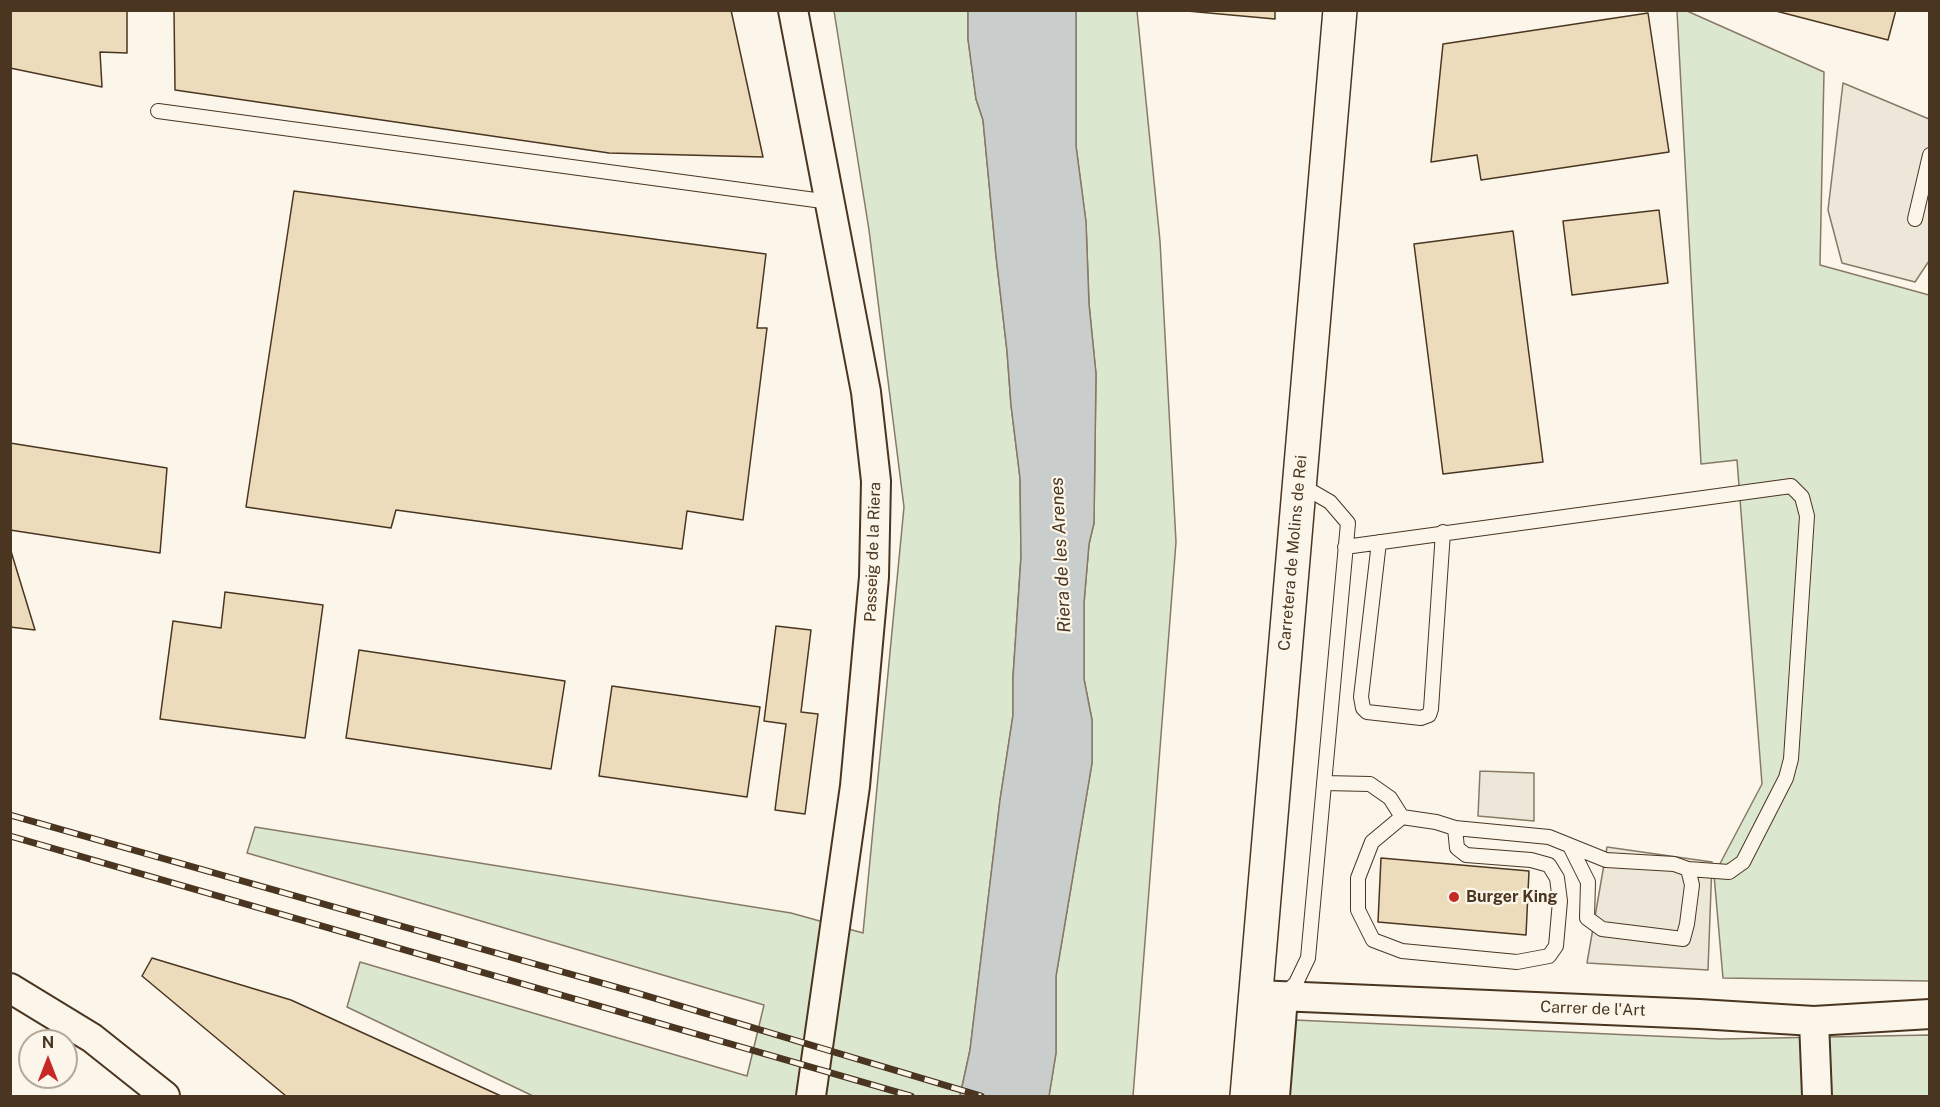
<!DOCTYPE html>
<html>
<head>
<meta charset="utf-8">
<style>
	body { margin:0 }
	#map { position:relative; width:1940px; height:1107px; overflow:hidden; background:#fbf6e9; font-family:"Public Sans",sans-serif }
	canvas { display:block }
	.frame { position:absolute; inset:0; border:12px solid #4a3520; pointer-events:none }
	.north { position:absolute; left:18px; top:1029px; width:60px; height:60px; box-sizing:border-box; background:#fbf6e9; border:2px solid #b4a999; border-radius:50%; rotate:0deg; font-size:16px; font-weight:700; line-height:24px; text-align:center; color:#4a3520 }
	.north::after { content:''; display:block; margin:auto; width:21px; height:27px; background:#c62828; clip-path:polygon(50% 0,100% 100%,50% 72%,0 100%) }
</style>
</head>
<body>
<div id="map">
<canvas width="1940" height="1107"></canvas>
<div class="frame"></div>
<div class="north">N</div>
</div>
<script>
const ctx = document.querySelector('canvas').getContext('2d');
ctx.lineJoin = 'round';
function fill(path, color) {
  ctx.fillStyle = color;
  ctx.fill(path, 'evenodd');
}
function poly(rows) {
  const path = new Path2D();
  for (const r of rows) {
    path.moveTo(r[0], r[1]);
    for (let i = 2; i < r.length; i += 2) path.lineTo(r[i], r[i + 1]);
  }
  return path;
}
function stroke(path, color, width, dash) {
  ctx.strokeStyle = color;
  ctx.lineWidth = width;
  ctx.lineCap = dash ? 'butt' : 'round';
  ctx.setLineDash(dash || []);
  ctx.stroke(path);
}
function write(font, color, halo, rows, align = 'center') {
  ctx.font = font + ' "Public Sans",sans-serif';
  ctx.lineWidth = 4.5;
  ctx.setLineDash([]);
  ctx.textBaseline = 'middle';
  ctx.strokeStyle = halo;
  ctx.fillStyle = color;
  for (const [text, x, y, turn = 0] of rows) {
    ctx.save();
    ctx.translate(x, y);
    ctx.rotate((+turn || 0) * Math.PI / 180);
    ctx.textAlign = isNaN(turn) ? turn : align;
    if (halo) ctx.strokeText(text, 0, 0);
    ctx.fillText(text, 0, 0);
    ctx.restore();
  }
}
const green = poly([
	[834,11,968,11,968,39,976,99,983,120,996,256,1007,351,1011,405,1020,478,1021,557,1013,677,1013,715,1000,800,970,1050,960,1096,533,1096,347,1007,360,962,747,1076,764,1005,390,894,247,853,255,827,791,913,863,933,904,507,869,230,834,11],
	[1076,11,1137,11,1160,241,1176,542,1133,1096,1049,1096,1056,1053,1056,976,1092,763,1092,720,1084,679,1084,603,1089,544,1094,523,1096,374,1089,304,1086,222,1076,146,1076,11],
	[1677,11,1687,11,1824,72,1820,265,1929,295,1929,981,1723,978,1714,875,1762,784,1737,460,1701,464,1677,11],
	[1272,1019,1721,1039,1929,1035,1929,1096,1266,1096,1272,1019]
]);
fill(green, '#dce7d0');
stroke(green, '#887966', 1.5);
const parking = poly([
	[1843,83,1929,119,1929,261,1915,282,1842,263,1828,210,1843,83],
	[1480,771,1534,773,1534,821,1478,816,1480,771],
	[1607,847,1712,862,1708,970,1587,963,1607,847]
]);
fill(parking, '#ede7d9');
stroke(parking, '#887966', 1.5);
const water = poly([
	[968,11,1076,11,1076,146,1086,222,1089,304,1096,374,1094,523,1089,544,1084,603,1084,679,1092,720,1092,763,1056,976,1056,1053,1049,1096,960,1096,970,1050,1000,800,1013,715,1013,677,1021,557,1020,478,1011,405,1007,351,996,256,983,120,976,99,968,39,968,11]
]);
fill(water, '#c9cecd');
stroke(water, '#887966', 1.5);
const building = poly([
	[10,10,127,10,127,53,100,52,102,87,10,68,10,10],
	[174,10,731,10,763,157,609,153,175,90,174,10],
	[1176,10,1275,10,1275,19,1176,10],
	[1772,10,1896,10,1888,40,1772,10],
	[1648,13,1669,152,1481,180,1477,155,1431,162,1443,44,1648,13],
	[294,191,766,254,757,328,767,328,743,520,687,511,682,549,396,510,391,528,246,507,294,191],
	[1659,210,1668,283,1572,295,1563,221,1659,210],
	[1513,231,1543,462,1443,474,1414,244,1513,231],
	[10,443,167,468,160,553,10,530,10,443],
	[10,548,35,630,10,627,10,548],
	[225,592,323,605,305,738,160,719,173,621,221,628,225,592],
	[776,626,811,630,801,712,818,714,805,814,775,810,786,724,764,721,776,626],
	[359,650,565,681,551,769,346,738,359,650],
	[612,686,760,707,747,797,599,776,612,686],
	[1381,858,1529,871,1526,935,1378,922,1381,858],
	[152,958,291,1000,501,1096,286,1096,142,976,152,958]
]);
fill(building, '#ecdcbc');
stroke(building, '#4a3520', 1.5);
const lane = poly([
	[158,111,830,202],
	[1915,219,1930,155],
	[1379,542,1361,697,1363,708,1367,712,1421,718,1429,715,1431,709,1443,532],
	[1345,547,1791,486,1802,497,1807,516,1791,759,1786,778,1743,862,1729,872,1688,869],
	[1324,783,1370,784,1390,798,1402,817],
	[1455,828,1457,848,1466,855,1531,860,1549,865,1557,878,1560,901,1556,946,1549,956,1517,962,1402,951,1373,940,1358,910,1358,878,1372,842,1402,817,1436,822,1455,828,1549,837,1606,860,1674,864,1688,869,1692,885,1687,924,1683,939,1602,929,1587,918,1588,882,1571,848],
	[1284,995,1296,983,1308,958,1348,523,1330,502,1299,484]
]);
const street = poly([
	[793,10,866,392,876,481,874,577,855,786,811,1096],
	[10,988,92,1038,165,1096],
	[1256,995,1699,1014,1814,1021,1930,1014],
	[1814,1021,1817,1096],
	[1275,1096,1283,997]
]);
const secondary = poly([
	[1247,1096,1340,10]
]);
stroke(lane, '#4a3520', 16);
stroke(street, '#4a3520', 32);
stroke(secondary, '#4a3520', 36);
stroke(lane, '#fbf6e9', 14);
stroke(street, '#fbf6e9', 28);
stroke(secondary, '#fbf6e9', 33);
const rail = poly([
	[10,815,637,993,981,1096],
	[10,836,911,1096]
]);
stroke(rail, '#4a3520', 7);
stroke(rail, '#fbf6e9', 4.5, [14]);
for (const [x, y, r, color] of [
	[1454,897,6,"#c62828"]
]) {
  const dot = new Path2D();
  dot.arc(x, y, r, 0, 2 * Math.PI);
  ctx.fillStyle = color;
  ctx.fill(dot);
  stroke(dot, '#fbf6e9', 2);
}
write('16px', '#4a3520', '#fbf6e9', [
	["Passeig de la Riera",873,552,-88],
	["Carretera de Molins de Rei",1293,553,-85],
	["Carrer de l'Art",1593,1009,2]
]);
write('bold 16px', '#4a3520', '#fbf6e9', [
	["Burger King",1466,897]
], 'left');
write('italic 18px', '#4a3520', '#fbf6e9', [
	["Riera de les Arenes",1061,555,-93]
]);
</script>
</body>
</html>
